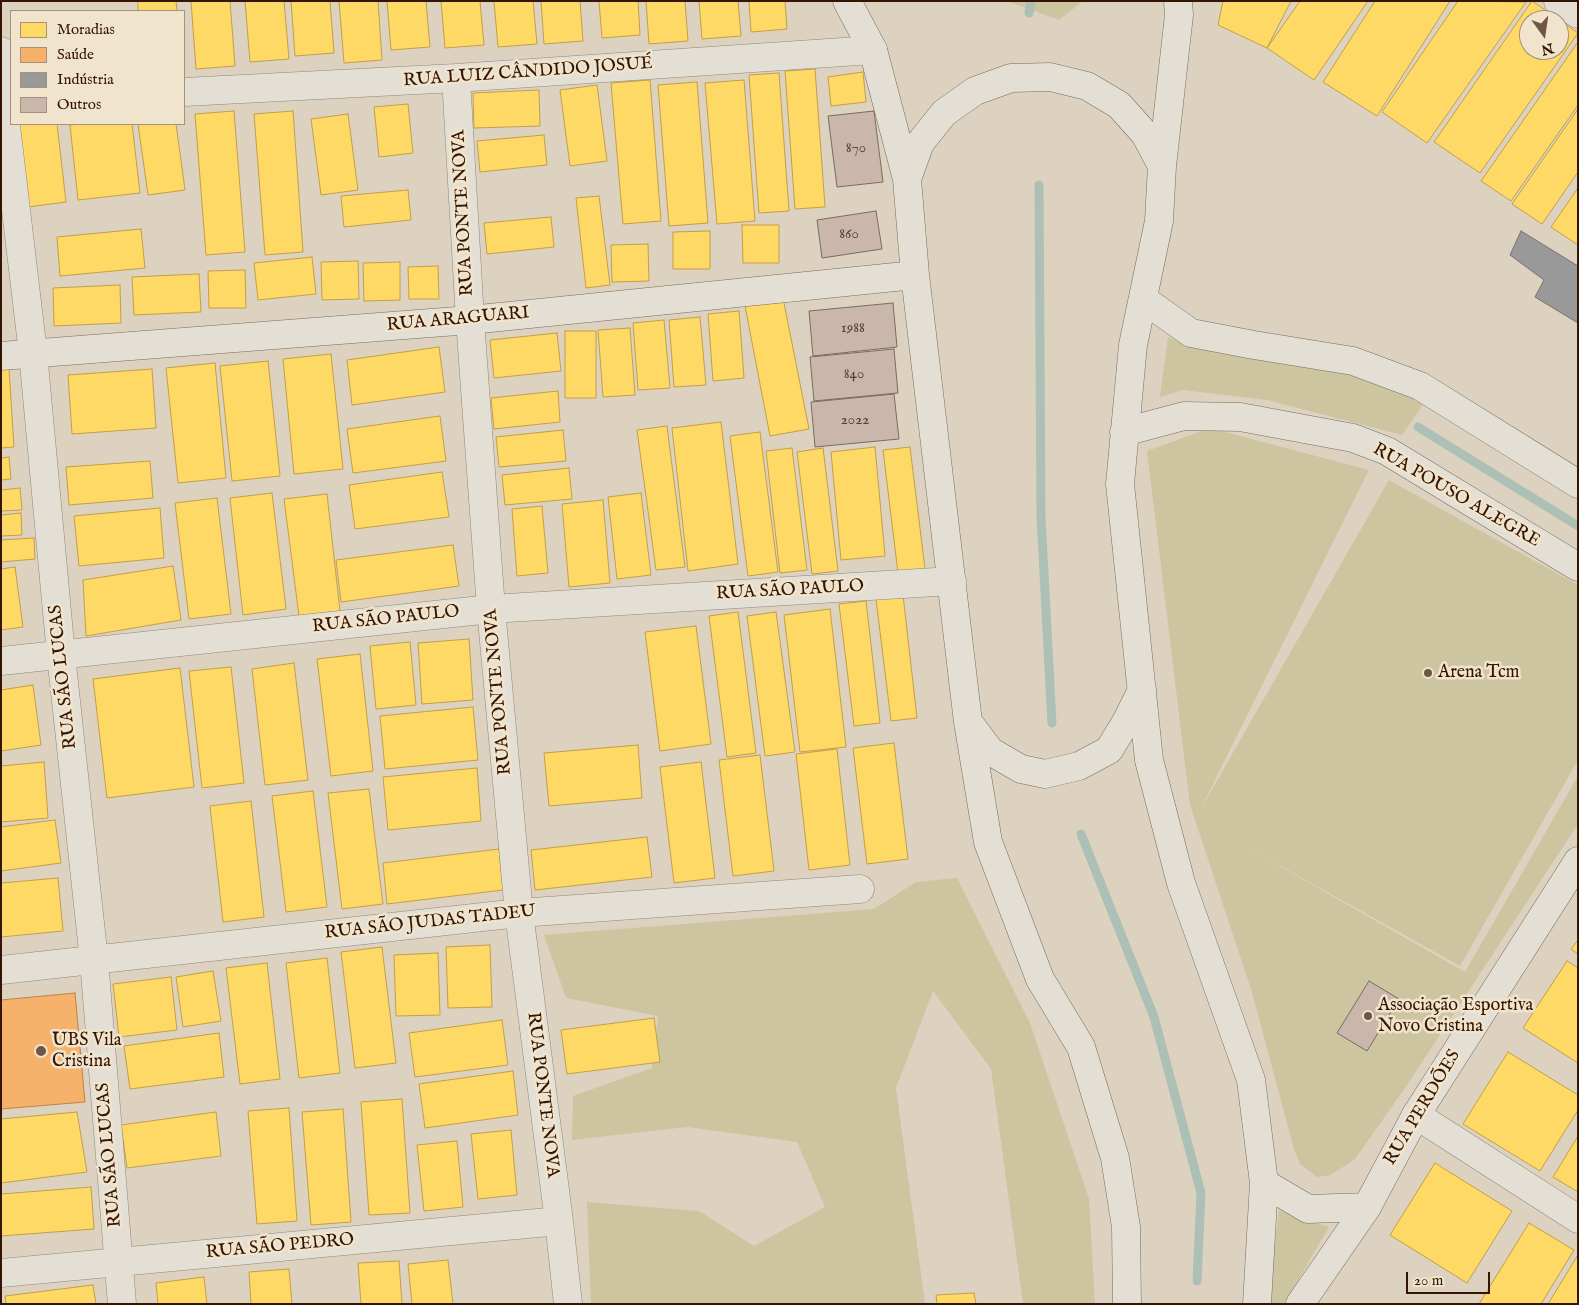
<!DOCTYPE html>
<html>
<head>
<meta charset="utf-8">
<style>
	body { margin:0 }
	#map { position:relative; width:1579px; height:1305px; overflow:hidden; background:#ddd2bf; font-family:"IM FELL English",serif }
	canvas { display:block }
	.frame { position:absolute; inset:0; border:2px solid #341403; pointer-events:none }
	.legend { position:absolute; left:10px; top:10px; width:175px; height:115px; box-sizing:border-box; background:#f1e4cd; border:1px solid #a5917c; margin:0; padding:6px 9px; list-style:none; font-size:15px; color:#341403 }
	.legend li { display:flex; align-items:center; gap:10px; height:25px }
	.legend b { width:25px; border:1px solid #a5917c }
	.north { position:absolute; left:1519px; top:10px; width:50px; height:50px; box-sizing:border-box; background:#f1e4cd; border:1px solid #a5917c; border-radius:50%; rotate:166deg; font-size:14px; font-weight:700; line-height:20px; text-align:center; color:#341403 }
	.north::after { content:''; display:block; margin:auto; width:18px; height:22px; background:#6f5645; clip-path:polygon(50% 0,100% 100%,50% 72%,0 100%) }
	.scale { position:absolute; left:1406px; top:1272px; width:84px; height:22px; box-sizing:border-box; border:2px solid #341403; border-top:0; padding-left:6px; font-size:15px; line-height:18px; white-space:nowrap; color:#341403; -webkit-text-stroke:4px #f1e4cd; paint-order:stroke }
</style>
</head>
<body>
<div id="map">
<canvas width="1579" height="1305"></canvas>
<div class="frame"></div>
<ul class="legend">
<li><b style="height:14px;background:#ffd966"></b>Moradias</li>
<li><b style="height:14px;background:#f6b26b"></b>Saúde</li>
<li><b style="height:14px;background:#999"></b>Indústria</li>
<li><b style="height:14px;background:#cab6ab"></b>Outros</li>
</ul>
<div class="north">N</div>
<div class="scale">20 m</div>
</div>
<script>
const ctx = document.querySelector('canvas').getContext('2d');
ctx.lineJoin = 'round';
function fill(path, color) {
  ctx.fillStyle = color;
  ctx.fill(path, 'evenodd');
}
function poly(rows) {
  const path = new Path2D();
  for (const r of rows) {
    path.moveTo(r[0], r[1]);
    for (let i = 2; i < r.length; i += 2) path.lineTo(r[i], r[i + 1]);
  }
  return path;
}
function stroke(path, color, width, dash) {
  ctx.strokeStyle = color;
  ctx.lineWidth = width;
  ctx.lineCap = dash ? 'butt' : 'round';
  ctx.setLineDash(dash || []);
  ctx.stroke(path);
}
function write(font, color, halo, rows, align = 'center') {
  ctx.font = font + ' "IM FELL English",serif';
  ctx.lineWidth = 5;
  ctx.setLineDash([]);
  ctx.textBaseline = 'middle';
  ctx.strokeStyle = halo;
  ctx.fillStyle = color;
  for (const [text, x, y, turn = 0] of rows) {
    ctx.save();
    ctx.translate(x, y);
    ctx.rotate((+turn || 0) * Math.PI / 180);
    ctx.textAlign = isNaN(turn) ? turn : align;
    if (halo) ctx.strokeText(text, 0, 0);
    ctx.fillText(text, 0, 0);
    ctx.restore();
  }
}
fill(poly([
	[1006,1,1083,1,1059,20],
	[1168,337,1197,347,1355,374,1426,400,1402,435,1267,400,1183,390,1160,397],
	[1210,428,1369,470,1199,812,1389,480,1578,585,1578,760,1460,966,1241,844,1465,972,1578,776,1578,824,1405,1088,1355,1159,1331,1175,1317,1177,1300,1164,1294,1149,1251,989,1190,805,1147,451],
	[957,878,1030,1023,1089,1199,1095,1304,1023,1304,991,1069,933,991,896,1088,925,1304,591,1304,587,1202,699,1211,754,1246,825,1207,797,1142,687,1127,572,1140,573,1096,652,1068,658,1016,566,998,544,935,874,909,916,882],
	[1279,1210,1329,1227,1284,1304,1267,1304]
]), '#ccc5a0');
const homes = poly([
	[138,1,176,1,177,11,138,11,138,1],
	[191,1,230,1,235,66,196,69,191,1],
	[245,1,284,1,289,59,250,62,245,1],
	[291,1,330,1,334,53,295,56,291,1],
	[339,1,378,1,382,60,344,63,339,1],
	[387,1,426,1,430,47,391,50,387,1],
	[441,1,480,1,484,45,445,48,441,1],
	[494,1,533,1,537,44,498,47,494,1],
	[541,1,580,1,583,41,544,44,541,1],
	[599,1,638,1,640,35,602,38,599,1],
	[646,1,685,1,688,41,649,44,646,1],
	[699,1,738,1,741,36,702,39,699,1],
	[749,1,785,1,787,29,751,32,749,1],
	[1223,1,1291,1,1267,48,1218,25,1223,1],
	[1300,1,1368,1,1314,80,1267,48,1300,1],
	[1375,1,1450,1,1377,116,1323,82,1375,1],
	[1458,1,1526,2,1427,143,1382,112,1458,1],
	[1532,1,1578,33,1480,173,1434,142,1532,1],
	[1529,20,1559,20,1559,50,1529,50,1529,20],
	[1578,42,1578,105,1511,201,1481,181,1578,42],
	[815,69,825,207,795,209,785,71,815,69],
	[863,72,866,102,831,106,828,77,863,72],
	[779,73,789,211,759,213,749,75,779,73],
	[650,80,661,221,623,224,611,83,650,80],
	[744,80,755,221,717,224,705,83,744,80],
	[697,82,708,223,669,226,658,85,697,82],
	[597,85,607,161,570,166,560,90,597,85],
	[539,90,540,126,474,128,473,93,539,90],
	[408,104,413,153,379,157,374,107,408,104],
	[1578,109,1578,172,1542,224,1512,204,1578,109],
	[234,111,245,252,206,255,195,114,234,111],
	[293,111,303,252,265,255,254,114,293,111],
	[348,114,358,190,321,195,311,119,348,114],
	[18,124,57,124,66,202,28,207,18,124],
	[82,124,132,124,140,193,78,200,70,125,82,124],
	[138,124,176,124,185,190,148,195,138,124],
	[544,135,547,165,480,172,477,141,544,135],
	[1578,188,1578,245,1551,227,1578,188],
	[408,190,411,220,344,227,341,196,408,190],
	[599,196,610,285,586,288,576,198,599,196],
	[551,217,554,247,487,254,484,223,551,217],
	[742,225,779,225,779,263,743,263,742,225],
	[141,229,145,268,60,276,57,237,141,229],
	[710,231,710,269,673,269,673,232,710,231],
	[648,244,649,281,612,282,611,245,648,244],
	[312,257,316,294,258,300,254,263,312,257],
	[358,261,359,299,322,300,321,262,358,261],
	[400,262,400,300,364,301,363,263,400,262],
	[438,266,439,299,409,299,408,267,438,266],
	[245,270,246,308,209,308,208,271,245,270],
	[199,274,201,312,134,315,132,277,199,274],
	[120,285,121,323,54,326,53,288,120,285],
	[783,298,809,429,770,436,745,306,783,298],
	[739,311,744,378,713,381,708,314,739,311],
	[700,317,706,385,674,387,669,320,700,317],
	[664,320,670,388,638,390,633,323,664,320],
	[630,328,635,395,603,397,598,330,630,328],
	[565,331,596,331,596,398,565,398,565,331],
	[557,333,561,371,494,378,490,340,557,333],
	[439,347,445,392,352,405,347,360,439,347],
	[331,354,343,469,294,474,283,359,331,354],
	[268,361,280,476,232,481,220,366,268,361],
	[215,363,226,478,178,483,166,368,215,363],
	[9,368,14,447,1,448,1,369,9,368],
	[152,369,156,428,72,434,68,375,152,369],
	[558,391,560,422,494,429,491,398,558,391],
	[440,416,446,461,353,473,347,429,440,416],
	[721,422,738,564,688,571,672,428,721,422],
	[667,426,685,567,656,570,637,430,667,426],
	[563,430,566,461,499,467,496,437,563,430],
	[760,432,778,572,748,576,730,436,760,432],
	[875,447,885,556,841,560,831,452,875,447],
	[910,447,925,569,898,573,883,450,910,447],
	[792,448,807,570,780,573,766,451,792,448],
	[823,448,838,571,812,574,797,452,823,448],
	[9,457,11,479,1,480,1,458,9,457],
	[150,461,153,498,69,505,66,467,150,461],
	[569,468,572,499,505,505,502,475,569,468],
	[442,472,449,517,355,529,349,485,442,472],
	[20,488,22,510,1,511,1,490,20,488],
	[272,493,286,609,243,615,230,498,272,493],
	[641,493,651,575,617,579,608,497,641,493],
	[327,494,340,611,299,616,284,499,327,494],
	[217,498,231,614,189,619,175,503,217,498],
	[603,500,610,583,569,587,562,504,603,500],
	[542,506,548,573,517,576,512,509,542,506],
	[160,508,164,558,79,566,74,516,160,508],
	[21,513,22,535,1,536,1,515,21,513],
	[34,538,35,559,1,562,1,540,34,538],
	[453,545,459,586,341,602,336,560,453,545],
	[173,566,181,620,86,636,83,580,173,566],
	[15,567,23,627,1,630,1,569,15,567],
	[903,595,917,718,891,721,876,599,903,595],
	[866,601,880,723,854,726,839,604,866,601],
	[830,609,846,747,800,752,784,615,830,609],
	[738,612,756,753,727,757,709,616,738,612],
	[776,612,795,752,765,756,747,616,776,612],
	[696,626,711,744,660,751,645,632,696,626],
	[469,639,473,700,422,704,418,643,469,639],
	[410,642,416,705,376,709,370,646,410,642],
	[360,654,373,771,331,776,317,659,360,654],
	[294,663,308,780,265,785,252,669,294,663],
	[231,667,244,783,202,788,189,671,231,667],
	[180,668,194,787,107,798,93,679,180,668],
	[33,685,41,745,1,751,1,690,33,685],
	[473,707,478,760,385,769,380,716,473,707],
	[894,743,908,859,867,864,853,748,894,743],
	[638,745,642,798,549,806,544,753,638,745],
	[837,749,850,865,809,870,796,754,837,749],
	[760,755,774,871,733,876,719,760,760,755],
	[44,762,48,818,1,822,1,766,44,762],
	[701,762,715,878,674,883,660,767,701,762],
	[477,768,481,821,388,830,383,777,477,768],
	[369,789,383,904,342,909,328,793,369,789],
	[313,791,327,907,286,912,272,796,313,791],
	[251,801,264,917,223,922,210,806,251,801],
	[55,820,61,863,1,871,1,827,55,820],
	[647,837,652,877,535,890,531,850,647,837],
	[499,849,503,890,387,904,383,863,499,849],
	[58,878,63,931,1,937,1,883,58,878],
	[1578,940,1578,954,1571,949,1578,940],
	[490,945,492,1007,448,1008,446,947,490,945],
	[382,947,396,1063,355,1068,341,952,382,947],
	[438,953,440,1015,396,1016,394,955,438,953],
	[327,958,340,1073,299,1078,286,963,327,958],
	[1567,961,1578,968,1578,1063,1523,1028,1567,961],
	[267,963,280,1079,240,1084,226,968,267,963],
	[213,971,221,1021,183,1027,176,977,213,971],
	[171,977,177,1030,119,1037,113,984,171,977],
	[654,1018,660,1062,567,1074,561,1030,654,1018],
	[502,1020,508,1065,415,1077,409,1033,502,1020],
	[219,1033,224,1077,130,1089,124,1046,219,1033],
	[1508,1052,1578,1095,1578,1110,1540,1171,1463,1124,1508,1052],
	[513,1071,518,1115,425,1128,419,1084,513,1071],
	[402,1099,410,1213,369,1215,361,1102,402,1099],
	[289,1108,297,1221,257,1224,248,1111,289,1108],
	[343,1109,351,1222,311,1225,302,1112,343,1109],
	[77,1112,87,1172,1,1183,1,1119,77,1112],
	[216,1112,221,1156,127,1168,121,1125,216,1112],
	[511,1130,517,1195,478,1199,471,1134,511,1130],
	[1578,1136,1578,1192,1553,1177,1578,1136],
	[457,1141,463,1207,424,1211,417,1145,457,1141],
	[1435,1163,1512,1211,1467,1283,1390,1235,1435,1163],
	[91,1187,94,1229,1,1236,1,1194,91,1187],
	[1529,1223,1574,1250,1541,1304,1479,1304,1529,1223],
	[1578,1255,1578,1304,1548,1304,1578,1255],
	[448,1260,453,1304,412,1304,408,1264,448,1260],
	[399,1261,402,1304,361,1304,358,1263,399,1261],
	[289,1269,292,1304,251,1304,249,1272,289,1269],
	[204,1277,207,1304,158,1304,156,1283,204,1277],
	[93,1285,96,1304,6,1304,5,1296,93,1285],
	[974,1293,976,1304,937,1304,936,1295,974,1293]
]);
fill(homes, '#ffd966');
stroke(homes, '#c29e48', 1);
const health = poly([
	[75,993,85,1102,1,1109,1,1000,75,993]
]);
fill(health, '#f6b26b');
stroke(health, '#bc834c', 1);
const industry = poly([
	[1521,231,1578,266,1578,323,1535,297,1544,280,1510,255,1521,231]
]);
fill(industry, '#999');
stroke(industry, '#7b716c', 1);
stroke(poly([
	[1029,13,1031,1],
	[1039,185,1041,517,1052,723],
	[1418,427,1578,526],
	[1081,834,1154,1017,1201,1193,1197,1281]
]), '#adc0b5', 9);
const building = poly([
	[874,111,883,182,837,187,828,116,874,111],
	[876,211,882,249,822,258,817,220,876,211],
	[893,303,897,347,813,356,809,311,893,303],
	[894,349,898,393,814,401,810,357,894,349],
	[894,394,899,439,815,447,811,402,894,394],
	[1369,981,1399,999,1367,1051,1337,1033,1369,981]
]);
fill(building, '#cab6ab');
stroke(building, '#776c60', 1);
const street = poly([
	[1558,1,1578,14],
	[1,51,3,101,33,353,61,655,94,960,122,1304],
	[456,78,470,320,491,609,519,913,559,1221,568,1304],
	[184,92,456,78,873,50],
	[1,661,491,609,952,581],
	[1,970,519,913,860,889],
	[1416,1115,1578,1219],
	[1,1273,559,1221]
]);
const secondary = poly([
	[847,1,873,50,907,179,915,275,968,722,988,842,1040,979,1081,1047,1115,1158,1126,1227,1127,1304],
	[1178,1,1179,15,1162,166,1159,221,1133,345,1120,484,1149,760,1181,883,1251,1080,1264,1183,1257,1304],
	[907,179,920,143,944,113,975,91,1011,78,1050,77,1087,86,1119,105,1145,134,1162,166],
	[1143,299,1191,333,1254,345,1353,361,1420,386,1578,484],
	[1,356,470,320,915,275],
	[1124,432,1184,416,1240,417,1353,438,1387,451,1578,567],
	[969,723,990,751,1021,769,1045,774,1079,766,1109,750,1126,722,1142,690],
	[1264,1183,1308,1209,1367,1207],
	[1300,1304,1367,1207,1416,1115,1578,861]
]);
stroke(street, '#908679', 29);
stroke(secondary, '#776c60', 29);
stroke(street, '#e4dfd5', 28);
stroke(secondary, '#e4dfd5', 28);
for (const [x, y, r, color] of [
	[1428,673,5,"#6f5645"],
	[1368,1016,5,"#6f5645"],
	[41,1051,6,"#6f5645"]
]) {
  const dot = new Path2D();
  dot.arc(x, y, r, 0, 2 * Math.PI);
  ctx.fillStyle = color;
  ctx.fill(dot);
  stroke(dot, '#f1e4cd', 2);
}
write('15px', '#5a3c2d', null, [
	["870",856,149],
	["860",849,235],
	["1988",853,329],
	["840",854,375],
	["2022",855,421]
]);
write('18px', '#341403', '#f1e4cd', [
	["RUA LUIZ CÂNDIDO JOSUÉ",528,73,-4],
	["RUA PONTE NOVA",464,213,-93],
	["RUA ARAGUARI",458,320,-5],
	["RUA POUSO ALEGRE",1456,496,30],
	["RUA SÃO PAULO",790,591,-3],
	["RUA SÃO PAULO",386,620,-6],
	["RUA SÃO LUCAS",64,677,-96],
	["RUA PONTE NOVA",499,692,-95],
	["RUA SÃO JUDAS TADEU",430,923,-6],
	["RUA PONTE NOVA",542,1095,83],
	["RUA PERDÕES",1423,1108,-59],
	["RUA SÃO LUCAS",110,1155,-95],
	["RUA SÃO PEDRO",280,1247,-5]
]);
write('18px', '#341403', '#f1e4cd', [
	["Arena Tcm",1438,673],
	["Associação Esportiva",1378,1006],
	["Novo Cristina",1378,1027],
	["UBS Vila",52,1041],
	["Cristina",52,1062]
], 'left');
</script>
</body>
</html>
